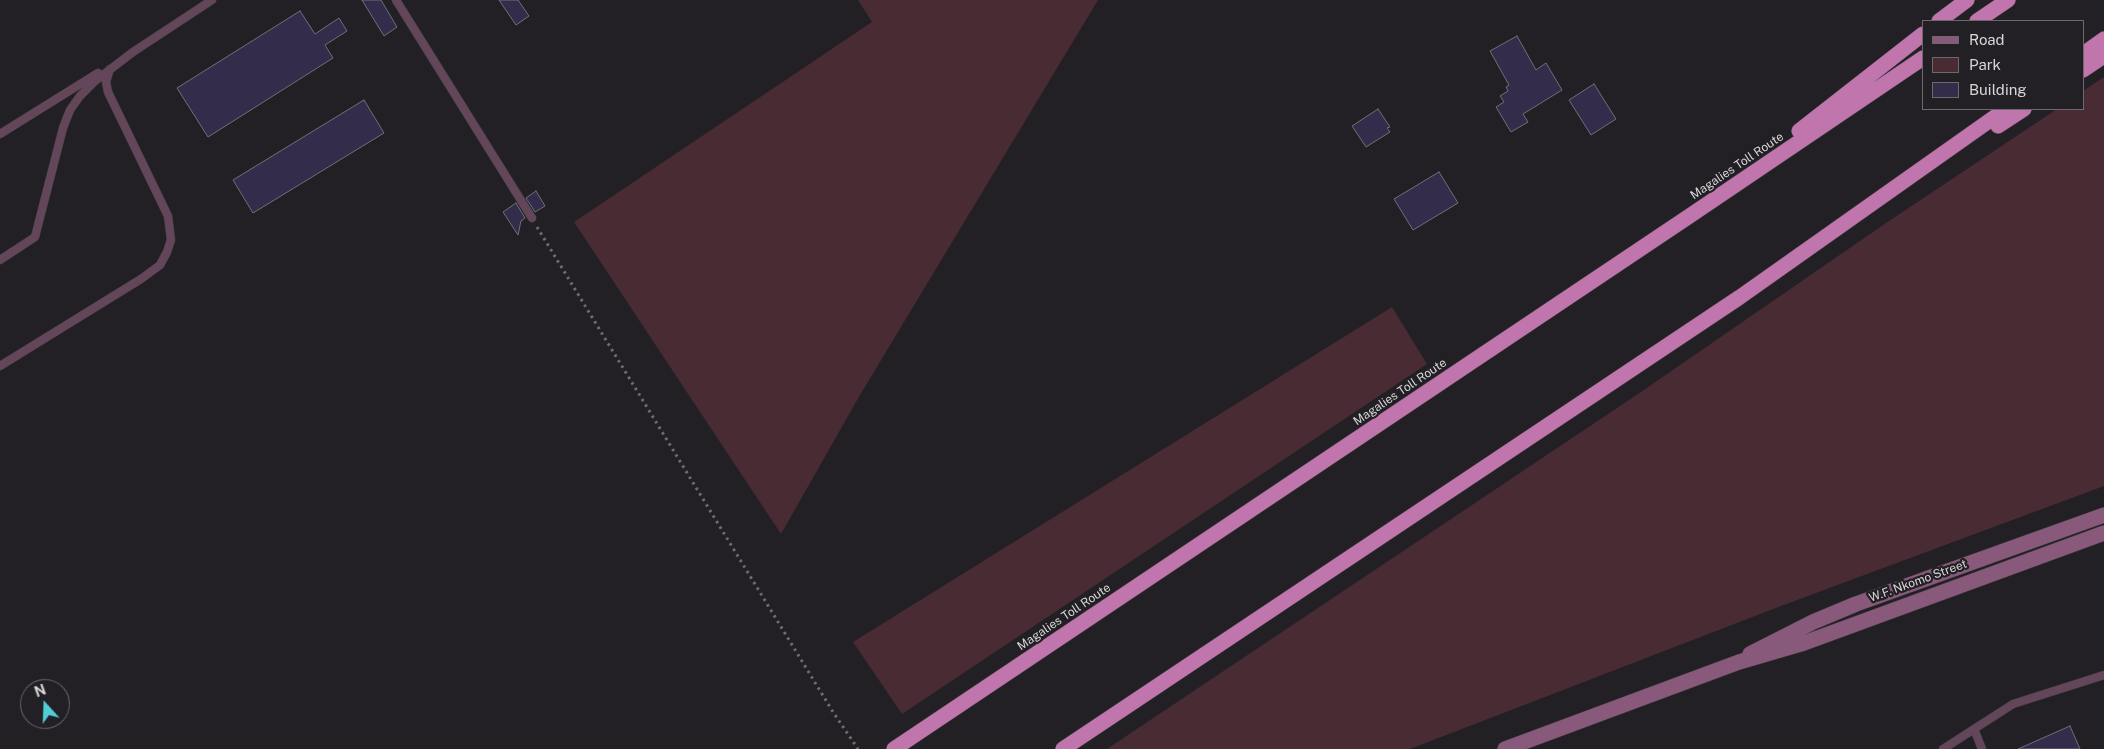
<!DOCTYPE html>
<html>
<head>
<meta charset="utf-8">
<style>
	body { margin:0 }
	#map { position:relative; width:2104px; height:749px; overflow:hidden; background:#222024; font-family:"Public Sans",sans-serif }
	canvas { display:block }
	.legend { position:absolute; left:1922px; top:20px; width:162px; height:90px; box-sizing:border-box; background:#222024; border:1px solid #6b696c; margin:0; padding:6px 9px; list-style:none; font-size:15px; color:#d8d6d8 }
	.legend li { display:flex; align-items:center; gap:10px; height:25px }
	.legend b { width:25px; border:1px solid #6b696c }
	.north { position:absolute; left:20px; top:679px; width:50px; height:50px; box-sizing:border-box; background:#222024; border:1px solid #6b696c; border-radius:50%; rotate:340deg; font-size:14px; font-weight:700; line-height:20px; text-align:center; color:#d8d6d8 }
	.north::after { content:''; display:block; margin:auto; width:18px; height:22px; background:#52ccd6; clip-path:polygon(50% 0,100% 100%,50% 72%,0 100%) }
</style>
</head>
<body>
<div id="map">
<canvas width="2104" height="749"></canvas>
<ul class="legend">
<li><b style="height:6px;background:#89597c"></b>Road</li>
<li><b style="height:14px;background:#492b34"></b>Park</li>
<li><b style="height:14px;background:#332c4b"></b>Building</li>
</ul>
<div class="north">N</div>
</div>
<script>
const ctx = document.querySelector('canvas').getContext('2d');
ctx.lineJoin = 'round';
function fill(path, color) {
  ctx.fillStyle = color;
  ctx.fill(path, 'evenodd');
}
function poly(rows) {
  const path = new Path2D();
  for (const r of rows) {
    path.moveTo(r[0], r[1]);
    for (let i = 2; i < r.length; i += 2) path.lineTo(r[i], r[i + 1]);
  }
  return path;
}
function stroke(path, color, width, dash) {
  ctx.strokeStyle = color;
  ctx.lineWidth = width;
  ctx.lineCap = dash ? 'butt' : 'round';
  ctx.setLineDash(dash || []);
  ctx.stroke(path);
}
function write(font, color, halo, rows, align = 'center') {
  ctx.font = font + ' "Public Sans",sans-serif';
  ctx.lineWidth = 4.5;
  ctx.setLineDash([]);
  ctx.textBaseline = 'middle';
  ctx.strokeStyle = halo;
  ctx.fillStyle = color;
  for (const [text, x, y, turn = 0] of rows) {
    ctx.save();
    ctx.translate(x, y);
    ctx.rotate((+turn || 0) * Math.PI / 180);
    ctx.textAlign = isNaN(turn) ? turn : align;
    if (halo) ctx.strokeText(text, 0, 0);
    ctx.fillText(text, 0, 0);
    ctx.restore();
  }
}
fill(poly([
	[858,0,1098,0,860,395,781,534,574,222,872,22],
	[2104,77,2104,486,1781,606,1410,749,1107,749,1638,394,1886,223,2057,109,2083,109,2083,91],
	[1392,307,1427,364,902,714,853,642]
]), '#492b34');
const building = poly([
	[362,0,381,0,397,27,384,36,362,0],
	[499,0,518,0,529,16,516,25,499,0],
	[300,11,315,34,339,18,347,31,325,45,333,58,208,137,177,88,300,11],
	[1517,36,1536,70,1546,63,1562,90,1523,114,1528,122,1511,132,1496,107,1504,102,1500,96,1508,91,1506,87,1509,85,1490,51,1517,36],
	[1594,84,1616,119,1591,135,1569,100,1594,84],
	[364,100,384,133,253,213,233,180,364,100],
	[1378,109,1390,127,1387,128,1390,132,1366,147,1352,126,1378,109],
	[1439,172,1458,203,1413,230,1394,199,1439,172],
	[536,191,545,206,535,212,526,198,536,191],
	[516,203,525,218,521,221,518,235,503,212,516,203],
	[2070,726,2080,749,2018,749,2070,726]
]);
fill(building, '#332c4b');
stroke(building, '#717076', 1);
const lane = poly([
	[396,0,532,218],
	[0,134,98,73],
	[0,260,35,237,63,128,70,110,80,96,95,81,133,52,212,0],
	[0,366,141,279,160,265,167,252,171,240,168,216,108,92,106,82,110,69],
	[1974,729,1982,749],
	[1943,749,2013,704,2104,675]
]);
const secondary = poly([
	[1750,654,1813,622,1856,604,2104,515],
	[1505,749,1739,662,1804,643,2104,533]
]);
const highway = poly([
	[1939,21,1967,0],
	[1977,21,2008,0],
	[2083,54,2104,39],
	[2083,70,2104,56],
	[1998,126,2024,109],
	[1799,131,1923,34],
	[894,749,1691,215,1923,58],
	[1063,749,1740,297,2006,109]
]);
stroke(lane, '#3f3d41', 9);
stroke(secondary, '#3f3d41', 16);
stroke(highway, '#3f3d41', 16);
stroke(poly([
	[537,227,833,712,858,749]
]), '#6e6c6f', 3, [2.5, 4]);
stroke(lane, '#64465b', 8);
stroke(secondary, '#89597c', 15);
stroke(highway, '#c076ac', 15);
write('12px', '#d8d6d8', '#222024', [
	["Magalies Toll Route",1737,166,-34],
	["Magalies Toll Route",1400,392,-34],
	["W.F. Nkomo Street",1918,581,-20],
	["Magalies Toll Route",1064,617,-34]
]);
</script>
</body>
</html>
